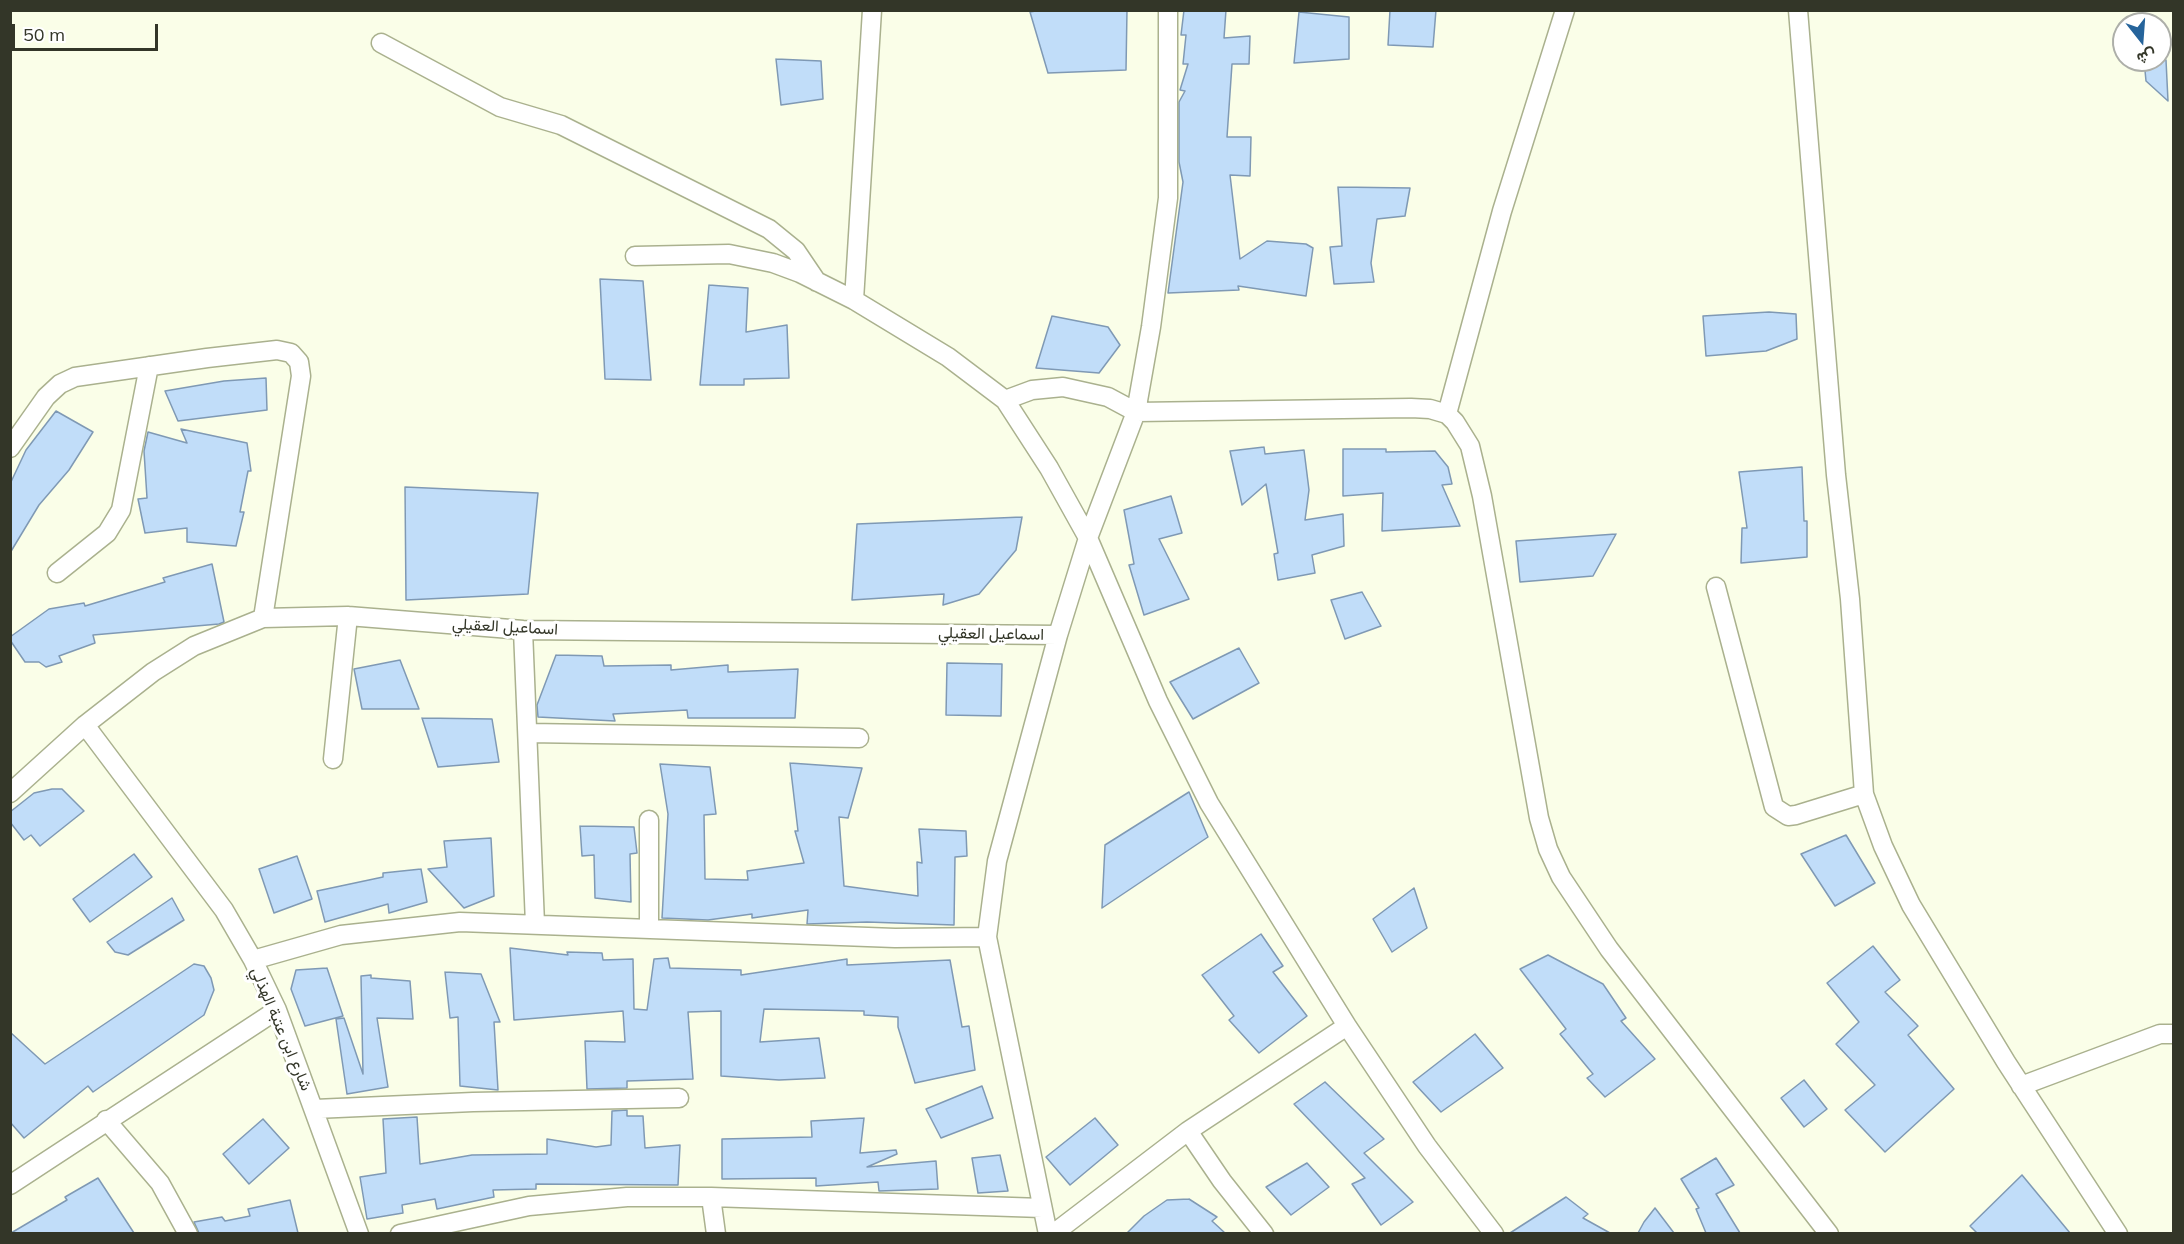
<!DOCTYPE html>
<html>
<head>
<meta charset="utf-8">
<style>
	body { margin:0 }
	#map { position:relative; width:2184px; height:1244px; overflow:hidden; background:#fafee8; font-family:Mulish,Vazirmatn,sans-serif }
	canvas { display:block }
	.frame { position:absolute; inset:0; border:12px solid #333628; pointer-events:none }
	.north { position:absolute; left:2112px; top:12px; width:60px; height:60px; box-sizing:border-box; background:#fff; border:2px solid #adafa9; border-radius:50%; rotate:163deg; font-size:16px; font-weight:700; line-height:24px; text-align:center; color:#333628 }
	.north::after { content:''; display:block; margin:auto; width:21px; height:27px; background:#26649b; clip-path:polygon(50% 0,100% 100%,50% 72%,0 100%) }
	.scale { position:absolute; left:12px; top:24px; width:146px; height:27px; box-sizing:border-box; border:3px solid #333628; border-top:0; padding-left:8px; font-size:18px; line-height:21px; white-space:nowrap; color:#333628; -webkit-text-stroke:4px #fff; paint-order:stroke }
</style>
</head>
<body>
<div id="map">
<canvas width="2184" height="1244"></canvas>
<div class="frame"></div>
<div class="north">ش</div>
<div class="scale">50 m</div>
</div>
<script>
const ctx = document.querySelector('canvas').getContext('2d');
ctx.lineJoin = 'round';
function fill(path, color) {
  ctx.fillStyle = color;
  ctx.fill(path, 'evenodd');
}
function poly(rows) {
  const path = new Path2D();
  for (const r of rows) {
    path.moveTo(r[0], r[1]);
    for (let i = 2; i < r.length; i += 2) path.lineTo(r[i], r[i + 1]);
  }
  return path;
}
function stroke(path, color, width, dash) {
  ctx.strokeStyle = color;
  ctx.lineWidth = width;
  ctx.lineCap = dash ? 'butt' : 'round';
  ctx.setLineDash(dash || []);
  ctx.stroke(path);
}
function write(font, color, halo, rows, align = 'center') {
  ctx.font = font + ' Mulish,Vazirmatn,sans-serif';
  ctx.lineWidth = 6;
  ctx.setLineDash([]);
  ctx.textBaseline = 'middle';
  ctx.strokeStyle = halo;
  ctx.fillStyle = color;
  for (const [text, x, y, turn = 0] of rows) {
    ctx.save();
    ctx.translate(x, y);
    ctx.rotate((+turn || 0) * Math.PI / 180);
    ctx.textAlign = isNaN(turn) ? turn : align;
    if (halo) ctx.strokeText(text, 0, 0);
    ctx.fillText(text, 0, 0);
    ctx.restore();
  }
}
const building = poly([
	[1041,10,1127,10,1126,70,1048,73,1030,12,1041,10],
	[1184,10,1226,10,1224,38,1250,36,1249,64,1232,64,1227,137,1251,137,1250,176,1230,175,1240,259,1267,241,1306,244,1313,248,1306,296,1238,286,1239,290,1168,293,1183,182,1179,162,1179,102,1185,91,1180,90,1188,64,1183,64,1186,35,1181,35,1184,10],
	[1390,10,1436,10,1433,47,1388,45,1390,10],
	[1299,12,1349,17,1349,59,1294,63,1299,12],
	[776,59,821,61,823,99,781,105,776,59],
	[2144,60,2166,60,2168,101,2146,81,2144,60],
	[1338,187,1410,188,1405,216,1377,219,1371,263,1374,282,1334,284,1330,247,1342,246,1338,187],
	[600,279,643,281,651,380,605,379,600,279],
	[709,285,748,288,746,332,787,325,789,378,744,379,744,385,700,385,709,285],
	[1769,312,1796,314,1797,339,1766,351,1706,356,1703,316,1769,312],
	[1052,316,1108,327,1120,345,1099,373,1036,368,1052,316],
	[266,378,267,410,178,421,165,391,224,381,266,378],
	[56,411,93,432,69,470,39,505,10,553,10,484,26,450,56,411],
	[181,429,247,443,251,471,248,471,240,512,244,512,236,546,187,542,187,528,145,533,138,499,147,498,144,451,148,432,187,443,181,429],
	[1264,447,1265,454,1304,450,1309,490,1305,520,1343,514,1344,546,1312,555,1315,573,1278,580,1274,554,1278,553,1266,484,1242,505,1230,451,1264,447],
	[1343,449,1386,449,1386,452,1435,451,1448,467,1452,484,1442,485,1460,526,1382,531,1383,493,1343,496,1343,449],
	[1802,467,1804,521,1807,521,1807,557,1741,563,1742,528,1747,528,1739,472,1802,467],
	[405,487,538,493,528,594,406,600,405,487],
	[1171,496,1182,533,1159,539,1189,599,1144,615,1129,565,1134,564,1124,510,1171,496],
	[1022,517,1016,550,979,594,943,605,944,594,852,600,857,524,1022,517],
	[1616,534,1593,576,1520,582,1516,541,1616,534],
	[212,564,224,622,219,624,93,635,95,643,59,656,62,662,46,667,39,662,25,662,10,640,10,637,49,609,84,603,85,606,165,582,163,578,212,564],
	[1362,592,1381,626,1345,639,1331,600,1362,592],
	[1239,648,1259,683,1193,719,1170,682,1239,648],
	[556,655,602,656,604,666,671,665,671,670,728,665,728,672,798,669,795,718,688,718,687,710,613,714,615,721,538,717,537,705,556,655],
	[400,660,419,709,362,709,354,669,400,660],
	[947,663,1002,664,1001,716,946,715,947,663],
	[422,718,492,719,499,762,438,767,422,718],
	[790,763,862,768,848,818,839,817,844,886,918,896,917,862,922,863,919,829,966,831,967,856,955,857,954,925,867,922,807,924,808,910,752,918,752,914,708,920,662,918,668,814,660,764,710,767,716,814,704,815,705,879,748,880,747,871,804,863,795,831,798,831,790,763],
	[52,789,62,789,84,811,40,846,31,835,24,840,10,822,10,812,34,793,52,789],
	[1189,792,1208,837,1102,908,1105,845,1189,792],
	[580,826,634,827,637,853,630,854,631,902,595,898,594,855,582,856,580,826],
	[1846,835,1875,883,1835,906,1801,854,1846,835],
	[491,838,494,896,464,908,428,869,447,867,444,841,491,838],
	[134,854,152,877,90,922,73,899,134,854],
	[297,856,312,899,274,913,259,869,297,856],
	[421,869,427,902,389,913,388,904,325,922,317,891,383,877,383,873,421,869],
	[1414,888,1427,928,1392,952,1373,919,1414,888],
	[172,898,184,920,128,955,115,952,107,942,172,898],
	[1261,934,1283,966,1273,972,1307,1016,1259,1053,1229,1020,1234,1016,1202,975,1261,934],
	[1873,946,1900,980,1885,992,1918,1026,1908,1035,1954,1089,1885,1152,1845,1110,1875,1085,1836,1044,1859,1022,1827,983,1873,946],
	[510,948,568,955,567,952,602,953,603,960,633,959,634,1009,647,1010,654,959,668,958,670,968,741,970,741,975,847,959,847,965,950,960,962,1027,969,1026,975,1070,915,1083,898,1027,898,1017,864,1015,864,1011,764,1009,760,1042,819,1038,825,1078,779,1080,721,1076,721,1011,688,1012,693,1079,627,1081,627,1088,587,1089,585,1041,625,1042,623,1011,514,1020,510,948],
	[1548,955,1603,984,1626,1018,1621,1021,1655,1059,1605,1097,1587,1078,1593,1074,1560,1034,1566,1029,1520,969,1548,955],
	[194,964,204,966,211,978,214,990,204,1015,93,1092,88,1086,24,1138,10,1122,10,1032,45,1064,194,964],
	[327,968,343,1016,305,1026,291,989,296,970,327,968],
	[445,972,481,974,500,1022,494,1022,498,1090,460,1086,458,1017,450,1018,445,972],
	[371,975,371,978,410,981,413,1019,377,1018,388,1087,347,1094,336,1019,344,1018,363,1074,361,976,371,975],
	[1475,1034,1503,1068,1441,1112,1413,1082,1475,1034],
	[1804,1080,1827,1109,1804,1127,1781,1098,1804,1080],
	[1325,1082,1384,1139,1364,1153,1413,1202,1381,1225,1352,1184,1365,1178,1294,1104,1325,1082],
	[982,1086,993,1118,941,1138,926,1109,982,1086],
	[627,1110,627,1116,643,1116,645,1148,680,1145,678,1185,536,1184,536,1189,493,1190,494,1197,437,1209,435,1199,402,1205,403,1213,367,1219,360,1177,386,1173,383,1119,417,1117,420,1164,472,1155,547,1154,547,1139,596,1147,611,1145,612,1111,627,1110],
	[864,1118,860,1153,896,1150,897,1154,867,1167,936,1161,938,1189,879,1191,878,1182,816,1186,816,1178,722,1179,722,1139,812,1137,811,1121,864,1118],
	[1095,1118,1118,1145,1070,1185,1046,1157,1095,1118],
	[263,1119,289,1148,249,1184,223,1154,263,1119],
	[1000,1155,1008,1191,978,1193,972,1158,1000,1155],
	[1716,1158,1734,1185,1716,1194,1740,1233,1706,1233,1696,1209,1699,1208,1681,1179,1716,1158],
	[1307,1163,1329,1187,1291,1215,1266,1187,1307,1163],
	[2022,1175,2070,1233,1977,1233,1970,1226,2022,1175],
	[98,1178,134,1233,11,1233,67,1200,65,1197,98,1178],
	[1566,1197,1588,1214,1583,1218,1610,1233,1510,1233,1566,1197],
	[1189,1199,1217,1217,1212,1221,1225,1233,1127,1233,1144,1216,1167,1200,1189,1199],
	[290,1200,298,1233,199,1233,194,1222,222,1217,225,1221,250,1216,248,1209,290,1200],
	[1655,1208,1674,1233,1638,1233,1644,1222,1655,1208]
]);
fill(building, '#c1ddf9');
stroke(building, '#7f99b4', 1.5);
const minor = poly([
	[1798,10,1836,475,1850,599,1864,794,1883,846,1911,905,2006,1062,2118,1234],
	[381,43,500,107,561,125,769,229,796,251,817,282],
	[635,256,729,254,773,263,800,273,854,300,948,357,1005,400],
	[854,300,872,10],
	[1447,414,1502,211,1565,10],
	[10,448,46,397,60,384,75,377,207,358,277,350,291,353,299,362,301,376,263,618],
	[57,573,107,533,121,510,149,366],
	[1716,587,1774,807,1788,816,1796,815,1864,794],
	[523,630,535,924],
	[85,725,224,910,253,960,277,1010,359,1234],
	[528,733,859,738],
	[333,759,348,616],
	[10,793,85,725,153,672,194,646,263,618,348,616,523,630,1058,635],
	[649,820,649,928],
	[253,960,341,935,460,922,895,938,987,937],
	[2021,1086,2160,1034,2174,1034],
	[315,1109,473,1102,679,1098],
	[106,1120,160,1183,188,1234],
	[1188,1131,1222,1181,1264,1234],
	[10,1185,277,1010],
	[711,1197,716,1234],
	[400,1234,529,1206,627,1197,711,1197,1042,1208],
	[1048,1234,987,937,997,861,1058,635,1088,538,1136,412,1151,327,1168,198,1168,10],
	[1053,1234,1188,1131,1347,1026],
	[1494,1234,1427,1146,1347,1026,1209,803,1158,701,1088,538,1049,468,1005,400,1032,390,1063,387,1108,397,1136,412,1411,408,1430,409,1447,414,1455,422,1470,446,1482,496,1539,818,1548,849,1561,877,1609,949,1829,1234]
]);
stroke(minor, '#aab18e', 21);
stroke(minor, '#fff', 18);
write('16px', '#333628', '#fff', [
	["اسماعيل العقيلي",505,627,3],
	["اسماعيل العقيلي",991,634,1],
	["شارع ابن عتبة الهذلي",281,1029,67]
]);
</script>
</body>
</html>
